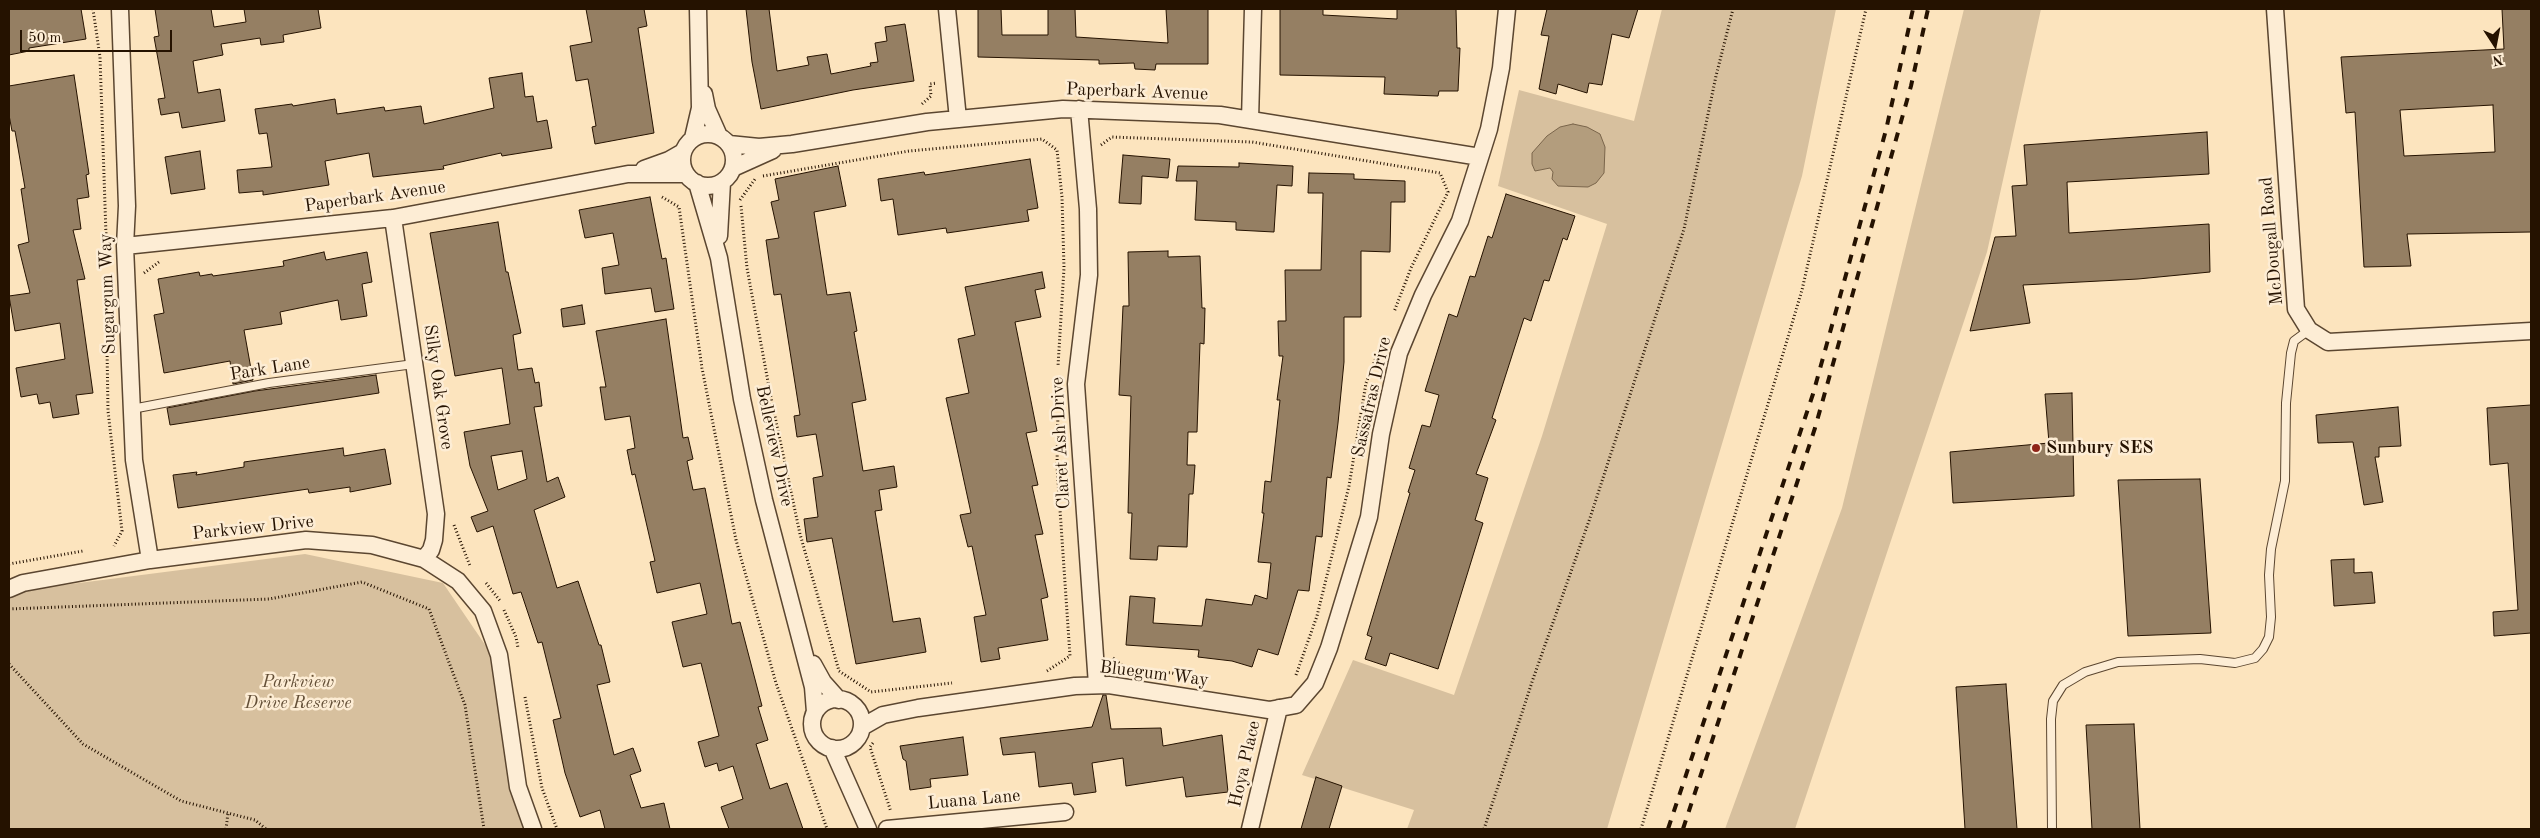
<!DOCTYPE html>
<html>
<head>
<meta charset="utf-8">
<style>
	body { margin:0 }
	#map { position:relative; width:2540px; height:838px; overflow:hidden; background:#fce4be; font-family:"Old Standard TT",serif }
	canvas { display:block }
	.frame { position:absolute; inset:0; border:10px solid #251200; pointer-events:none }
	.north { position:absolute; left:2470px; top:20px; width:50px; height:50px; -webkit-text-stroke:4px #fdedd5; paint-order:stroke; rotate:169deg; font-size:14px; font-weight:700; line-height:20px; text-align:center; color:#251200 }
	.north::after { content:''; display:block; margin:auto; width:18px; height:22px; background:#251200; clip-path:polygon(50% 0,100% 100%,50% 72%,0 100%) }
	.scale { position:absolute; left:20px; top:30px; width:152px; height:22px; box-sizing:border-box; border:2px solid #251200; border-top:0; padding-left:6px; font-size:15px; line-height:18px; white-space:nowrap; color:#251200; -webkit-text-stroke:4px #fdedd5; paint-order:stroke }
</style>
</head>
<body>
<div id="map">
<canvas width="2540" height="838"></canvas>
<div class="frame"></div>
<div class="north">N</div>
<div class="scale">50 m</div>
</div>
<script>
const ctx = document.querySelector('canvas').getContext('2d');
ctx.lineJoin = 'round';
function fill(path, color) {
  ctx.fillStyle = color;
  ctx.fill(path, 'evenodd');
}
function poly(rows) {
  const path = new Path2D();
  for (const r of rows) {
    if (r.length === 3) {
      path.moveTo(r[0] + r[2], r[1]);
      path.arc(r[0], r[1], r[2], 0, 2 * Math.PI);
      continue;
    }
    path.moveTo(r[0], r[1]);
    for (let i = 2; i < r.length; i += 2) path.lineTo(r[i], r[i + 1]);
  }
  return path;
}
function stroke(path, color, width, dash) {
  ctx.strokeStyle = color;
  ctx.lineWidth = width;
  ctx.lineCap = dash ? 'butt' : 'round';
  ctx.setLineDash(dash || []);
  ctx.stroke(path);
}
function write(font, color, halo, rows, align = 'center') {
  ctx.font = font + ' "Old Standard TT",serif';
  ctx.lineWidth = 5;
  ctx.setLineDash([]);
  ctx.textBaseline = 'middle';
  ctx.strokeStyle = halo;
  ctx.fillStyle = color;
  for (const [text, x, y, turn = 0] of rows) {
    ctx.save();
    ctx.translate(x, y);
    ctx.rotate((+turn || 0) * Math.PI / 180);
    ctx.textAlign = isNaN(turn) ? turn : align;
    if (halo) ctx.strokeText(text, 0, 0);
    ctx.fillText(text, 0, 0);
    ctx.restore();
  }
}
fill(poly([
	[1662,9,1836,9,1802,176,1607,829,1407,829,1414,810,1302,775,1353,660,1454,695,1542,436,1607,224,1498,186,1519,90,1634,121],
	[1964,9,2041,9,1987,252,1795,829,1725,829,1842,508],
	[305,554,443,583,492,655,532,829,9,829,9,592]
]), '#d7c09e');
const water = poly([
	[1573,124,1587,127,1600,134,1605,147,1604,173,1596,183,1588,187,1558,186,1552,179,1553,172,1550,168,1535,171,1532,164,1532,153,1547,136,1560,127,1573,124]
]);
fill(water, '#b39d7d');
stroke(water, '#7a654b', 1);
const building = poly([
	[9,9,81,9,86,39,29,48,29,51,9,55,9,9],
	[155,9,211,9,214,27,246,22,244,9,318,9,321,28,283,35,284,42,261,45,260,38,221,44,223,55,193,61,198,93,220,89,225,121,182,128,179,112,161,115,158,99,165,98,154,37,159,36,155,9],
	[586,9,644,9,647,26,638,28,654,133,595,144,592,127,596,126,588,79,576,81,570,46,592,42,586,9],
	[746,9,769,9,777,71,809,65,807,57,827,54,831,74,871,66,870,63,878,62,875,43,887,41,885,27,905,24,914,81,853,90,761,109,752,62,746,9],
	[978,9,1001,9,1002,35,1048,35,1048,9,1075,9,1076,37,1168,43,1166,9,1208,9,1208,64,1156,64,1155,70,1135,69,1134,63,1099,64,1099,60,978,57,978,9],
	[1280,9,1323,9,1323,15,1397,19,1397,9,1456,9,1457,48,1460,48,1458,91,1439,91,1438,96,1384,94,1385,77,1280,75,1280,9],
	[1547,9,1638,9,1629,38,1612,34,1602,85,1589,83,1587,93,1558,84,1556,94,1539,89,1549,36,1541,35,1547,9],
	[2502,9,2531,9,2531,232,2407,234,2411,266,2364,267,2355,112,2346,113,2341,57,2504,49,2502,9],
	[2493,105,2495,152,2404,156,2400,110,2493,105],
	[522,73,525,97,533,96,537,122,547,120,552,148,502,156,501,153,443,166,444,169,373,177,369,153,325,161,329,185,263,195,263,191,239,193,237,170,272,167,267,133,259,134,255,109,292,104,293,106,335,99,337,114,384,107,385,111,421,106,424,124,494,108,489,78,522,73],
	[74,75,89,174,86,175,89,197,77,199,81,229,73,230,85,279,77,280,93,393,76,395,79,414,53,418,50,402,39,404,37,394,21,397,16,368,65,359,60,323,15,331,9,296,30,293,18,245,29,242,21,189,25,188,15,131,12,131,9,115,9,86,74,75],
	[2207,132,2209,174,2067,182,2069,233,2209,224,2210,272,2138,279,2023,285,2030,323,1970,331,1995,237,2016,236,2012,186,2027,185,2024,145,2207,132],
	[200,151,205,189,171,194,165,157,200,151],
	[1123,155,1170,159,1168,178,1142,176,1141,204,1119,203,1123,155],
	[1030,159,1038,208,1027,210,1029,221,947,233,946,228,898,235,893,199,881,201,878,179,924,172,925,175,1030,159],
	[1239,163,1293,166,1292,186,1277,185,1274,232,1236,230,1236,222,1195,220,1197,181,1176,181,1178,166,1239,167,1239,163],
	[838,166,846,206,814,212,827,295,850,292,857,331,854,332,866,400,852,403,863,471,894,466,897,487,879,490,882,510,875,511,893,622,920,618,926,652,856,664,832,538,807,542,804,519,818,517,813,478,823,476,816,434,797,437,794,416,800,415,781,294,774,295,766,240,779,238,771,202,779,200,775,179,838,166],
	[1309,173,1354,174,1354,179,1405,181,1405,202,1391,202,1390,252,1361,251,1361,317,1344,317,1344,362,1338,423,1331,478,1327,477,1322,537,1316,536,1309,591,1298,590,1278,655,1258,649,1252,667,1232,661,1198,657,1199,650,1126,645,1130,596,1155,598,1153,623,1202,626,1206,599,1252,605,1255,595,1267,599,1271,563,1258,562,1264,513,1262,513,1265,481,1271,482,1280,400,1277,400,1283,356,1279,356,1278,321,1286,321,1285,270,1321,270,1323,193,1308,193,1309,173],
	[1506,194,1575,216,1567,240,1563,238,1549,281,1544,280,1531,321,1524,318,1492,418,1496,420,1476,474,1488,478,1475,520,1483,523,1438,669,1390,653,1386,666,1365,659,1372,637,1367,635,1410,493,1408,492,1415,470,1409,468,1422,425,1430,427,1439,395,1425,391,1449,314,1457,317,1470,276,1475,277,1488,236,1492,238,1506,194],
	[650,197,662,259,666,258,674,309,655,312,651,288,605,294,602,268,619,265,613,233,585,238,579,210,650,197],
	[498,222,506,272,508,272,521,333,513,335,518,370,532,368,535,383,539,382,542,406,534,407,547,482,558,477,565,497,534,510,557,588,578,581,599,645,601,645,610,682,597,685,614,755,633,748,641,771,630,775,641,808,664,803,670,829,605,829,600,810,580,817,565,773,553,720,561,718,542,642,538,643,521,592,513,594,493,526,477,532,471,517,488,511,470,466,464,432,510,424,502,368,455,376,430,233,498,222],
	[522,451,527,479,498,490,491,456,522,451],
	[1168,251,1168,257,1200,256,1202,308,1205,308,1204,344,1200,343,1197,432,1188,432,1187,465,1195,465,1193,494,1189,494,1187,547,1158,546,1157,560,1130,559,1132,513,1128,513,1131,396,1119,395,1123,306,1129,306,1128,252,1168,251],
	[324,252,326,260,367,252,372,282,362,284,367,316,341,320,338,300,280,312,282,324,244,330,253,380,233,384,230,361,164,373,154,315,164,313,158,279,199,272,200,276,212,274,213,276,284,266,283,261,324,252],
	[1042,272,1045,288,1035,290,1041,317,1015,322,1037,431,1026,433,1038,485,1032,486,1043,534,1035,535,1048,597,1041,599,1048,640,998,648,1000,659,981,662,974,617,986,615,972,546,968,547,960,515,971,513,946,398,969,393,958,339,975,335,965,287,1042,272],
	[582,305,585,324,563,327,561,309,582,305],
	[666,319,683,438,688,437,693,459,687,461,693,490,705,488,732,624,740,622,762,706,758,707,768,740,756,744,770,789,787,783,803,829,729,829,721,807,743,799,733,766,719,771,717,763,705,767,698,742,719,736,701,663,683,667,672,622,707,614,700,583,657,593,650,562,655,561,635,474,632,475,627,450,635,448,630,416,605,420,600,387,606,387,596,331,666,319],
	[376,375,379,393,170,425,167,408,255,391,376,375],
	[2072,393,2074,496,1953,503,1950,452,2049,443,2045,394,2072,393],
	[2531,405,2531,633,2494,636,2493,612,2518,610,2508,463,2490,465,2487,408,2531,405],
	[2398,407,2401,446,2379,447,2379,457,2375,457,2383,502,2364,505,2353,442,2318,443,2316,415,2398,407],
	[343,448,344,456,385,449,391,484,350,492,350,487,309,493,308,489,178,508,173,475,197,472,196,475,244,467,244,462,343,448],
	[2200,479,2211,633,2128,636,2118,480,2200,479],
	[2354,559,2354,573,2372,572,2375,603,2334,606,2331,560,2354,559],
	[2006,684,2017,829,1965,829,1956,687,2006,684],
	[1103,695,1106,695,1111,729,1161,728,1163,746,1222,735,1228,792,1186,797,1183,777,1126,786,1123,758,1092,763,1096,792,1074,795,1072,783,1039,787,1035,752,1003,755,1000,738,1092,727,1103,695],
	[2134,724,2140,829,2092,829,2086,725,2134,724],
	[963,737,968,775,930,779,931,787,910,790,906,761,903,759,900,746,963,737],
	[1316,777,1342,786,1329,829,1301,829,1316,777]
]);
fill(building, '#957f63');
stroke(building, '#251200', 1);
const service = poly([
	[132,409,269,383,414,364],
	[2052,829,2051,719,2053,701,2063,685,2085,672,2118,662,2200,659,2235,663,2255,658,2263,649,2269,637,2271,617,2269,575,2271,549,2285,481,2286,403,2291,353,2294,341,2309,330]
]);
const minor = poly([
	[120,9,127,206,125,246,134,460,150,560],
	[947,9,958,119],
	[2275,9,2296,309,2309,330,2328,342,2531,331],
	[704,94,707,109,719,136],
	[1079,109,1088,209,1089,275,1076,384,1097,685],
	[1250,120,1253,9],
	[708,160,26],
	[693,138,700,108,698,9],
	[729,144,759,147,792,144,927,122,1063,109,1220,115,1480,157],
	[733,168,773,150],
	[644,169,669,160,683,152],
	[697,183,719,258,742,399,764,500,813,687,815,712],
	[393,218,436,514,434,540,431,550,424,559],
	[719,236,722,182],
	[125,246,393,218,628,174,686,174],
	[9,589,23,583,150,560,306,540,372,545,424,559,458,581,483,611,499,655,518,787,533,829],
	[813,664,823,682,839,700],
	[837,724,25],
	[862,727,883,715,918,708,1075,686,1109,685,1269,710,1296,705,1315,683,1329,648,1369,517,1381,434,1399,353,1423,295,1460,221,1489,129,1501,68,1507,9],
	[832,748,868,829],
	[887,829,1065,812],
	[1250,829,1279,708]
]);
stroke(service, '#5b4630', 10);
stroke(minor, '#5b4630', 19);
stroke(poly([
	[93,9,100,57,106,235],
	[922,104,931,96,930,84,937,83],
	[1101,145,1112,137,1252,142,1440,173,1448,192,1411,268,1394,312],
	[763,176,909,151,1042,139,1057,150,1062,197,1064,268,1058,366],
	[662,197,679,207,702,368,736,540,776,683,827,829],
	[740,200,755,179],
	[741,206,747,268,771,398,800,534,839,671,871,692,952,683],
	[144,273,159,262],
	[106,286,108,411,122,531,114,546],
	[454,525,470,566],
	[9,564,83,551],
	[486,583,501,602],
	[9,609,269,599,362,582,429,609,465,705,484,829],
	[504,610,516,637,518,648],
	[1113,658,1125,668],
	[9,664,83,744,181,801,255,820,266,829],
	[1134,669,1172,673,1199,679],
	[1047,671,1070,656,1057,466,1058,409],
	[1296,675,1317,616,1349,486,1366,383,1379,350],
	[525,697,542,788,557,829],
	[873,743,870,747,891,812],
	[226,829,228,813],
	[1484,829,1533,679,1590,518,1684,229,1716,76,1733,9],
	[1641,829,1802,290,1866,9]
]), '#251200', 3, [1, 2.5]);
stroke(service, '#fdedd5', 8);
stroke(minor, '#fdedd5', 16);
stroke(poly([
	[1668,829,1813,394,1886,130,1913,9],
	[1683,829,1815,428,1911,86,1928,9]
]), '#251200', 4, [9, 9]);
for (const [x, y, r, color] of [
	[2036,448,5,"#8f2418"]
]) {
  const dot = new Path2D();
  dot.arc(x, y, r, 0, 2 * Math.PI);
  ctx.fillStyle = color;
  ctx.fill(dot);
  stroke(dot, '#fdedd5', 2);
}
write('18px', '#251200', '#fdedd5', [
	["Paperbark Avenue",1137,92,2],
	["Paperbark Avenue",375,197,-8],
	["McDougall Road",2272,241,-95],
	["Sugargum Way",108,294,-92],
	["Park Lane",270,369,-9],
	["Silky Oak Grove",438,387,82],
	["Sassafras Drive",1372,397,-77],
	["Claret Ash Drive",1061,443,-93],
	["Belleview Drive",774,446,78],
	["Parkview Drive",253,528,-6],
	["Bluegum Way",1154,674,7],
	["Hoya Place",1245,764,-77],
	["Luana Lane",974,800,-5]
]);
write('bold 18px', '#251200', '#fdedd5', [
	["Sunbury SES",2046,448]
], 'left');
write('italic 18px', '#634f37', '#fdedd5', [
	["Parkview",298,682],
	["Drive Reserve",298,703]
]);
</script>
</body>
</html>
